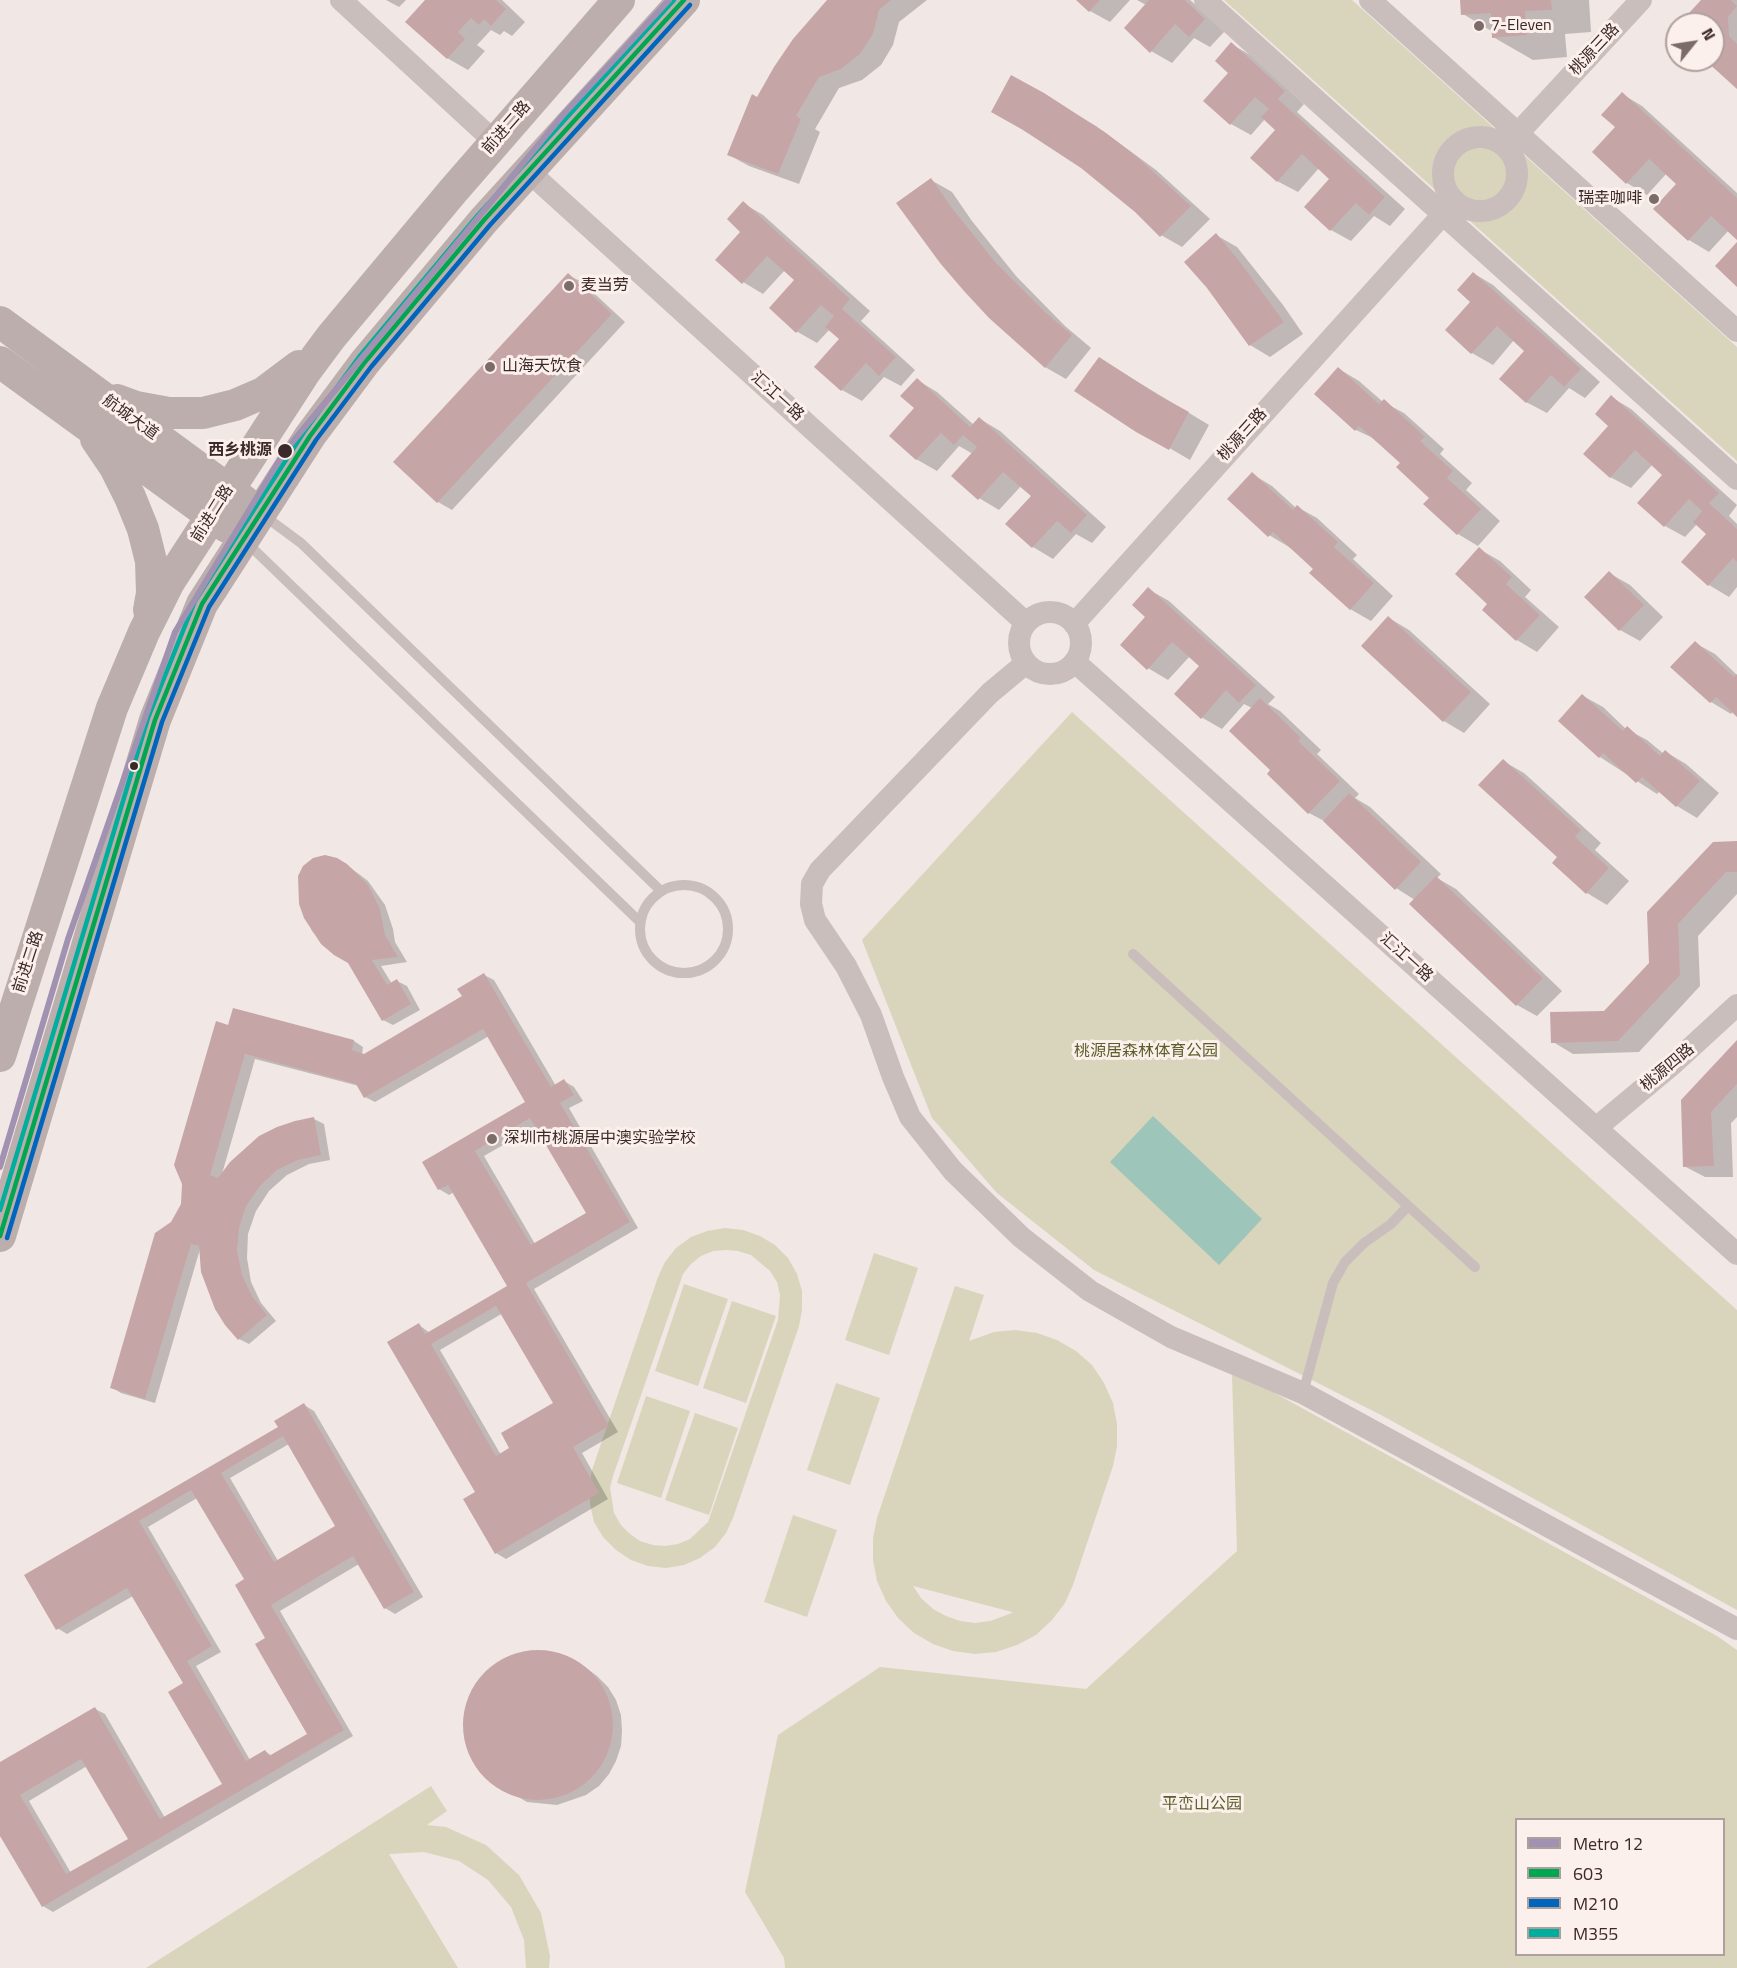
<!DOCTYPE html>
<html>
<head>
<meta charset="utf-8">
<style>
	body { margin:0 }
	#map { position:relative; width:1737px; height:1968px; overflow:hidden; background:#f1e7e4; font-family:"Titillium Web",sans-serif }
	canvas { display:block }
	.legend { position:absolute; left:1515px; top:1818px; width:210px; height:138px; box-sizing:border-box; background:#fcf0ec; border:2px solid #afa09e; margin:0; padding:8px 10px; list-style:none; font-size:18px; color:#3c2929 }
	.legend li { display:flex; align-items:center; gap:12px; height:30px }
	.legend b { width:30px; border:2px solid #afa09e }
	.north { position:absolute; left:1665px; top:12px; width:60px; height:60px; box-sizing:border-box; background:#fcf0ec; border:2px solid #afa09e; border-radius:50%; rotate:60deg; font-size:16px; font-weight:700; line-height:24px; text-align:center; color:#3c2929 }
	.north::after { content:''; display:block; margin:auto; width:21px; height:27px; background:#7b6c6a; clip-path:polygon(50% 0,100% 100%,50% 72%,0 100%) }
</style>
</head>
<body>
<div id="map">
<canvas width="1737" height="1968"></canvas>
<ul class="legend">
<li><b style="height:8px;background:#a192b2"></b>Metro 12</li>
<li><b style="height:8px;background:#00a651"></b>603</li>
<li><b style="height:8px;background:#0065bd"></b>M210</li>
<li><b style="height:8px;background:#01ad9c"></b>M355</li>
</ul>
<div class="north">N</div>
</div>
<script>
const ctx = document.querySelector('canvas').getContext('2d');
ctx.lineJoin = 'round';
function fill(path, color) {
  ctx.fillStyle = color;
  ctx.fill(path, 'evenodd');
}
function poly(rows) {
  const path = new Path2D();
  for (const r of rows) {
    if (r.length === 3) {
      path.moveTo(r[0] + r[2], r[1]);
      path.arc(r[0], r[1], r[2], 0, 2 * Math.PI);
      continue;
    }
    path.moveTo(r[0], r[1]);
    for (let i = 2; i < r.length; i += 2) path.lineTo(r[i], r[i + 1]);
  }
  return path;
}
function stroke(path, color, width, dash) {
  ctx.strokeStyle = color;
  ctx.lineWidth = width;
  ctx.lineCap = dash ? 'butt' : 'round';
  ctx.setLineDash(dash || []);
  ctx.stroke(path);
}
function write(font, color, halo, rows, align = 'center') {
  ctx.font = font + ' "Titillium Web","Noto Sans SC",sans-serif';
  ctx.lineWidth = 6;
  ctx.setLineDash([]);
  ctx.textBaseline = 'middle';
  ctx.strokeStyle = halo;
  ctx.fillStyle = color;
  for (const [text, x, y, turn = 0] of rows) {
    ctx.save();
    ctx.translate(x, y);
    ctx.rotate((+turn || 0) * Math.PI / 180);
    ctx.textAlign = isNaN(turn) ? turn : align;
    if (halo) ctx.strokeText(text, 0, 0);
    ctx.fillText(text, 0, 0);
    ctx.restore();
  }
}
fill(poly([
	[1224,0,1352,0,1737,347,1737,461],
	[1072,712,1737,1310,1737,1610,1381,1415,1094,1270,997,1193,932,1118,862,940],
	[725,1228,743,1230,760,1236,775,1245,788,1258,797,1274,802,1291,802,1310,799,1326,733,1518,726,1533,715,1547,700,1558,684,1565,666,1568,648,1566,631,1560,616,1550,603,1537,594,1522,590,1504,589,1486,592,1470,658,1277,665,1262,676,1248,691,1237,707,1231],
	[726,1250,738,1251,751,1255,770,1271,777,1282,780,1295,778,1320,708,1522,690,1539,678,1544,665,1546,653,1545,640,1541,630,1534,621,1525,614,1513,610,1488,613,1476,683,1274,691,1264,701,1256,713,1251],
	[874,1253,918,1268,889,1355,845,1340],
	[684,1284,728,1299,698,1386,655,1371],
	[955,1286,984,1295,969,1341,994,1332,1015,1330,1037,1333,1057,1340,1076,1351,1092,1365,1104,1383,1113,1403,1117,1424,1117,1446,1113,1466,1073,1585,1065,1603,1052,1620,1036,1635,1017,1645,996,1652,975,1654,953,1651,933,1644,914,1633,898,1618,886,1601,877,1581,873,1560,873,1538,877,1518],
	[913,1586,1012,1612,1012,1613,990,1621,975,1623,960,1621,946,1616,933,1609,921,1598],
	[732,1301,776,1316,746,1403,703,1388],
	[1232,1375,1271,1391,1717,1636,1737,1650,1737,1968,785,1968,784,1958,745,1892,778,1735,880,1667,1086,1689,1237,1551],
	[1516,1820,1724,1820,1724,1954,1516,1954],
	[836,1383,880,1398,850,1485,807,1470],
	[646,1396,690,1411,661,1498,617,1483],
	[695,1413,738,1428,709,1515,665,1500],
	[793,1515,837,1530,807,1617,764,1602],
	[431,1786,447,1811,427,1825,446,1827,486,1845,519,1875,541,1913,550,1956,549,1968,526,1968,524,1940,511,1907,488,1880,459,1861,424,1852,389,1854,458,1968,146,1968]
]), '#d9d5bc');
fill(poly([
	[1153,1116,1262,1219,1219,1265,1110,1162]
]), '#9ec5b9');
fill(poly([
	[386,0,406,0,399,7],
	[427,0,502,0,525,22,512,36,504,31,500,35,491,30,477,45,485,51,468,70,447,58],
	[829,0,927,0,899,22,893,45,881,65,862,80,839,88,815,129,820,132,799,184,749,166,729,155,758,99],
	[1078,0,1130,0,1110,22,1090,11],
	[1137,0,1190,0,1225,31,1210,47,1194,38,1172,63,1151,51,1146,5],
	[1462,0,1589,0,1591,32,1565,34,1567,57,1533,60,1493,37,1493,32,1463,14],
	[1703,0,1737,0,1737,87,1708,60,1713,60,1713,24,1681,24],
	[1231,44,1252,56,1304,104,1297,112,1405,209,1390,226,1374,216,1351,241,1331,230,1331,179,1319,168,1298,192,1277,181,1277,130,1265,119,1251,135,1231,124],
	[1012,77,1096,126,1156,170,1210,219,1182,247,1161,235],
	[1622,94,1642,106,1737,193,1737,238,1729,230,1709,252,1689,240,1678,184,1667,173,1647,195,1627,183,1594,152,1617,127],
	[931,180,952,192,972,221,1016,276,1065,326,1091,348,1066,379,1045,367],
	[743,203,763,215,870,311,861,321,915,370,901,386,884,377,862,401,842,390,841,339,830,329,817,343,796,331,796,280,785,270,763,294,743,282],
	[1216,235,1237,247,1283,305,1303,334,1270,357,1250,345],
	[1473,273,1493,285,1600,382,1585,398,1569,388,1547,413,1526,402,1526,351,1514,340,1493,365,1472,353,1447,330,1472,302],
	[568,275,582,282,625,322,452,510,438,502,396,462],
	[1100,359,1209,425,1190,460,1106,411],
	[1339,369,1359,381,1383,402,1404,413,1444,449,1440,454,1472,483,1466,490,1500,521,1478,546,1458,534,1425,504,1431,498,1402,463,1377,440,1356,430,1316,394],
	[917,380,937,392,974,425,980,419,1000,431,1106,527,1092,543,1076,534,1053,559,1033,547,1007,524,1033,496,1021,486,999,510,979,498,973,454,959,446,937,471,916,459],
	[1611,397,1631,409,1737,505,1729,516,1737,524,1737,587,1729,597,1709,585,1708,534,1697,524,1685,537,1665,526,1664,474,1653,464,1631,488,1610,477],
	[1252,474,1272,486,1296,508,1297,507,1317,518,1357,555,1353,559,1393,596,1371,621,1350,609,1315,568,1289,547,1269,535],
	[1479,549,1500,561,1531,590,1525,597,1559,627,1537,652,1517,640,1490,604],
	[1609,573,1630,585,1663,617,1640,641,1620,630],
	[1148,589,1169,601,1275,697,1268,704,1280,711,1321,750,1317,754,1359,794,1355,798,1370,807,1441,874,1437,878,1456,889,1562,991,1537,1016,1517,1005,1415,900,1396,888,1328,823,1309,813,1272,770,1252,708,1244,704,1222,729,1201,717,1201,666,1190,656,1168,680,1148,668],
	[1389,618,1409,630,1490,704,1464,733,1444,721],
	[1695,643,1715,654,1737,675,1737,715,1733,711,1731,714,1711,702,1673,667],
	[1583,696,1603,707,1626,729,1647,740,1664,754,1666,752,1686,764,1719,793,1697,818,1677,806,1660,791,1657,794,1600,757],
	[1503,761,1524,773,1601,843,1595,850,1629,881,1607,905,1587,893,1559,857],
	[1737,843,1737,894,1698,936,1700,986,1639,1052,1573,1054,1553,1042,1605,1012,1650,963,1648,913],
	[347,865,368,881,385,905,393,929,395,942,407,962,381,966,392,984,397,981,407,986,420,1010,393,1025,383,1020,349,962,335,954,312,931,300,903],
	[484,975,494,980,556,1086,564,1081,574,1087,583,1101,569,1108,638,1228,534,1289,618,1432,582,1453,608,1499,506,1559,496,1553,419,1325,430,1333,509,1287,454,1192,449,1195,439,1189,424,1163,527,1102,489,1036,375,1102,365,1097,359,1086,255,1059,222,1174,314,1119,324,1124,330,1160,309,1164,287,1175,269,1191,256,1211,248,1234,247,1258,251,1282,261,1303,276,1321,249,1344,239,1339,200,1249,155,1403,121,1393,111,1387,172,1223,183,1204,229,1027,354,1041,363,1047,362,1055,364,1055,464,997],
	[536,1126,588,1214,535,1244,484,1156],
	[503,1313,555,1403,511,1448,501,1455,440,1350],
	[1737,1042,1737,1117,1731,1123,1733,1177,1705,1177,1684,1166],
	[304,1405,314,1411,423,1597,395,1614,385,1608,359,1564,280,1611,353,1736,53,1912,43,1906,0,1833,0,1764,95,1709,105,1714,165,1818,224,1784,185,1684,133,1596,67,1634,57,1628,26,1575,280,1427],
	[289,1444,337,1526,278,1561,230,1478],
	[197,1498,246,1580,268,1638,309,1734,272,1756,265,1751,250,1760,196,1666,221,1652,148,1527],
	[87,1766,130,1839,71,1873,29,1801],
	[529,1651,544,1651,559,1654,585,1667,597,1676,608,1687,616,1700,621,1715,622,1731,621,1746,616,1761,609,1774,599,1786,586,1795,557,1805,527,1802,489,1780,478,1769,466,1741,465,1710,470,1695,477,1682,487,1670,514,1655]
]), '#0003');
fill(poly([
	[425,0,496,0,506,9,491,26,484,19,479,25,471,18,458,32,465,39,447,59,405,22],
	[827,0,891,0,879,10,873,34,860,54,841,69,819,77,796,116,801,119,778,174,727,155,752,94,757,97,774,67,793,39],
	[1076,0,1100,0,1089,12],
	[1149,0,1185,0,1205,19,1189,37,1175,24,1150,53,1124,28],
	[1460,0,1551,0,1552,10,1525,11,1527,35,1492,38,1491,13,1461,15],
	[1701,0,1731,0,1737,6,1728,17,1729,36,1737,44,1737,89,1705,60,1713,60,1713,24,1679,24],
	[1231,42,1285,91,1278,99,1385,197,1369,215,1356,203,1330,231,1304,207,1329,179,1302,154,1277,182,1250,158,1275,130,1261,117,1269,109,1255,97,1230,125,1203,101,1228,73,1215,61],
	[1011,75,1044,93,1106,133,1136,156,1191,206,1160,237,1135,212,1081,168,1023,130,991,112],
	[1622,92,1737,198,1737,240,1711,216,1688,241,1653,209,1676,184,1649,159,1626,184,1592,152,1615,127,1601,115],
	[931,178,952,208,996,263,1045,312,1072,335,1045,368,989,318,964,291,940,263,896,203],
	[743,201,850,299,842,309,896,357,879,376,866,363,841,391,814,367,839,339,825,327,834,316,821,305,796,333,769,308,794,280,767,256,742,284,715,260,740,232,727,219],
	[1216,233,1240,262,1284,322,1249,346,1207,288,1184,262],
	[1737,242,1737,287,1715,266],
	[1473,272,1581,369,1564,387,1551,375,1526,403,1499,379,1524,351,1497,326,1471,354,1445,330,1470,302,1457,290],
	[568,273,612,314,437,503,393,462],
	[1099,357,1158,395,1189,412,1169,450,1136,432,1074,391],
	[1338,367,1379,404,1384,399,1425,437,1420,441,1453,471,1447,478,1481,509,1457,535,1423,504,1429,498,1396,467,1400,463,1359,426,1355,431,1314,394],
	[917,378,970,427,979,417,1087,515,1071,533,1057,521,1032,548,1005,524,1031,496,1003,472,978,500,951,476,977,447,963,435,954,445,941,433,916,460,889,436,914,408,900,396],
	[1611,395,1719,493,1709,503,1737,529,1737,562,1733,558,1708,586,1681,562,1706,534,1693,522,1702,511,1689,499,1664,527,1637,503,1662,475,1635,450,1610,478,1583,454,1608,426,1595,414],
	[1252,472,1293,510,1297,505,1338,542,1334,547,1374,583,1350,610,1309,573,1313,569,1273,532,1268,537,1227,499],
	[1479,547,1512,577,1506,584,1540,615,1516,641,1482,610,1487,604,1455,574],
	[1609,571,1644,605,1619,631,1584,597],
	[1148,587,1256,685,1239,703,1226,690,1201,719,1174,694,1199,666,1172,642,1147,670,1120,645,1145,617,1132,605],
	[1388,616,1471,692,1443,722,1361,646],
	[1695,641,1734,677,1737,674,1737,717,1716,697,1710,703,1670,667],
	[1582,694,1623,731,1627,726,1660,756,1665,750,1700,781,1676,807,1642,777,1636,783,1603,753,1599,758,1558,721],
	[1260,698,1301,738,1298,741,1340,781,1308,814,1267,774,1270,770,1229,731],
	[1503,759,1581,830,1575,837,1609,868,1586,894,1552,863,1557,857,1478,785],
	[1349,793,1421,862,1395,890,1323,821],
	[1737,841,1737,872,1726,872,1678,924,1680,975,1618,1041,1551,1043,1550,1012,1604,1011,1649,963,1647,912,1713,842],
	[325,855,337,858,347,864,368,885,380,909,385,935,398,957,372,960,387,985,397,979,411,1004,382,1021,348,963,334,955,321,944,304,918,299,904,298,876,303,866,313,858],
	[1436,876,1543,978,1516,1006,1409,904],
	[484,973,551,1087,564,1079,574,1095,560,1103,630,1222,526,1283,609,1426,573,1447,599,1493,495,1554,463,1499,475,1492,387,1342,419,1323,425,1334,507,1286,448,1185,438,1190,422,1162,525,1102,483,1029,364,1098,356,1084,245,1054,210,1175,218,1178,230,1162,259,1136,277,1127,295,1121,314,1117,321,1155,298,1160,277,1170,260,1186,246,1206,239,1228,237,1251,242,1275,252,1296,267,1315,238,1340,225,1325,215,1309,201,1272,199,1246,191,1244,145,1399,110,1388,155,1233,171,1222,181,1204,182,1184,174,1165,216,1021,228,1025,233,1008,354,1040,352,1050,364,1054,462,996,457,989],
	[530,1118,586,1213,531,1245,475,1151],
	[496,1306,553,1403,501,1433,509,1448,496,1456,431,1344],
	[1737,1040,1737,1084,1711,1112,1714,1166,1683,1167,1681,1100],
	[304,1403,414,1592,384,1609,353,1556,271,1605,344,1730,42,1907,0,1836,0,1762,95,1707,160,1819,222,1784,168,1692,183,1683,127,1588,56,1630,24,1575,278,1427,274,1421],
	[283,1436,335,1526,274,1562,221,1473],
	[191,1490,244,1579,235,1585,265,1638,255,1644,307,1734,269,1756,265,1750,246,1761,187,1661,212,1646,139,1521],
	[81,1759,128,1839,66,1874,20,1795],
	[538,1725,75]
]), '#c6a5a6');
stroke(poly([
	[263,515,301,543,661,891],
	[245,541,640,922],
	[684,929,44],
	[1133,954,1475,1267],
	[1303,1393,1333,1283,1345,1262,1364,1243,1391,1224,1408,1206]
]), '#cabebd', 10);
stroke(poly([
	[341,0,495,142],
	[1205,0,1737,479],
	[1370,0,1737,331],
	[1480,174,37],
	[1508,144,1641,0],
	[528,171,1026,623],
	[1050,643,31],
	[1074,624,1455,201],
	[1075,662,1737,1254],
	[1026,663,990,693,820,870,812,884,811,904,815,920,846,966,871,1015,893,1077,910,1117,953,1171,1021,1237,1090,1291,1171,1337,1303,1393,1737,1629],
	[1596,1128,1674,1063,1737,1005]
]), '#cabebd', 22);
stroke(poly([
	[0,322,245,502],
	[0,362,227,527],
	[117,400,136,407,169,413,203,413,235,405,263,393,299,366],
	[96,439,115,467,130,497,143,529,151,561,152,593,149,610],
	[0,1056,112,708,144,632,169,582,305,372,331,337,453,191,619,0],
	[0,1236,155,720,202,604,310,436,365,362,484,220,684,0]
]), '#bbaead', 32);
stroke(poly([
	[0,1236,155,720,202,604,310,436,365,362,484,220,684,0]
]), '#00a651', 4.5);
stroke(poly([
	[7,1238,162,722,209,607,316,440,371,367,490,225,690,5]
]), '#0065bd', 4.5);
stroke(poly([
	[0,1210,148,718,195,601,304,432,359,357,478,215,674,0]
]), '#01ad9c', 4.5);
stroke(poly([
	[0,1167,68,939,175,632,285,451,563,115,669,0]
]), '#a192b2', 6);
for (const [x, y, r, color] of [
	[1479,26,6,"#7b6c6a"],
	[1654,199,6,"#7b6c6a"],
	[569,286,6,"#7b6c6a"],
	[490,367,6,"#7b6c6a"],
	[285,451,8,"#3c2929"],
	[134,766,5,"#3c2929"],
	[492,1139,6,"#7b6c6a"]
]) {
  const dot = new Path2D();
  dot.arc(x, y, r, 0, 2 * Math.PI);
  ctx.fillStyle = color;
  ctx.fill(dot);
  stroke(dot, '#fcf0ec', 2);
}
write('16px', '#3c2929', '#fcf0ec', [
	["7-Eleven",1491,26],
	["瑞幸咖啡",1642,199,"right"],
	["麦当劳",581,286],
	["山海天饮食",502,367],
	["深圳市桃源居中澳实验学校",504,1139]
], 'left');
write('16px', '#3c2929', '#fcf0ec', [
	["桃源三路",1595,50,-47],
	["前进二路",507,128,-49],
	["汇江一路",777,397,42],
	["航城大道",130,418,36],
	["桃源三路",1243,435,-48],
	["前进二路",213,514,-58],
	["汇江一路",1406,958,42],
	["前进二路",29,962,-72],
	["桃源四路",1668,1068,-40]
]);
write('bold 16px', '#3c2929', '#fcf0ec', [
	["西乡桃源",272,451]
], 'right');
write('16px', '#5b5e2a', '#fcf0ec', [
	["桃源居森林体育公园",1146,1052],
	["平峦山公园",1202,1805]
]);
</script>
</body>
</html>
